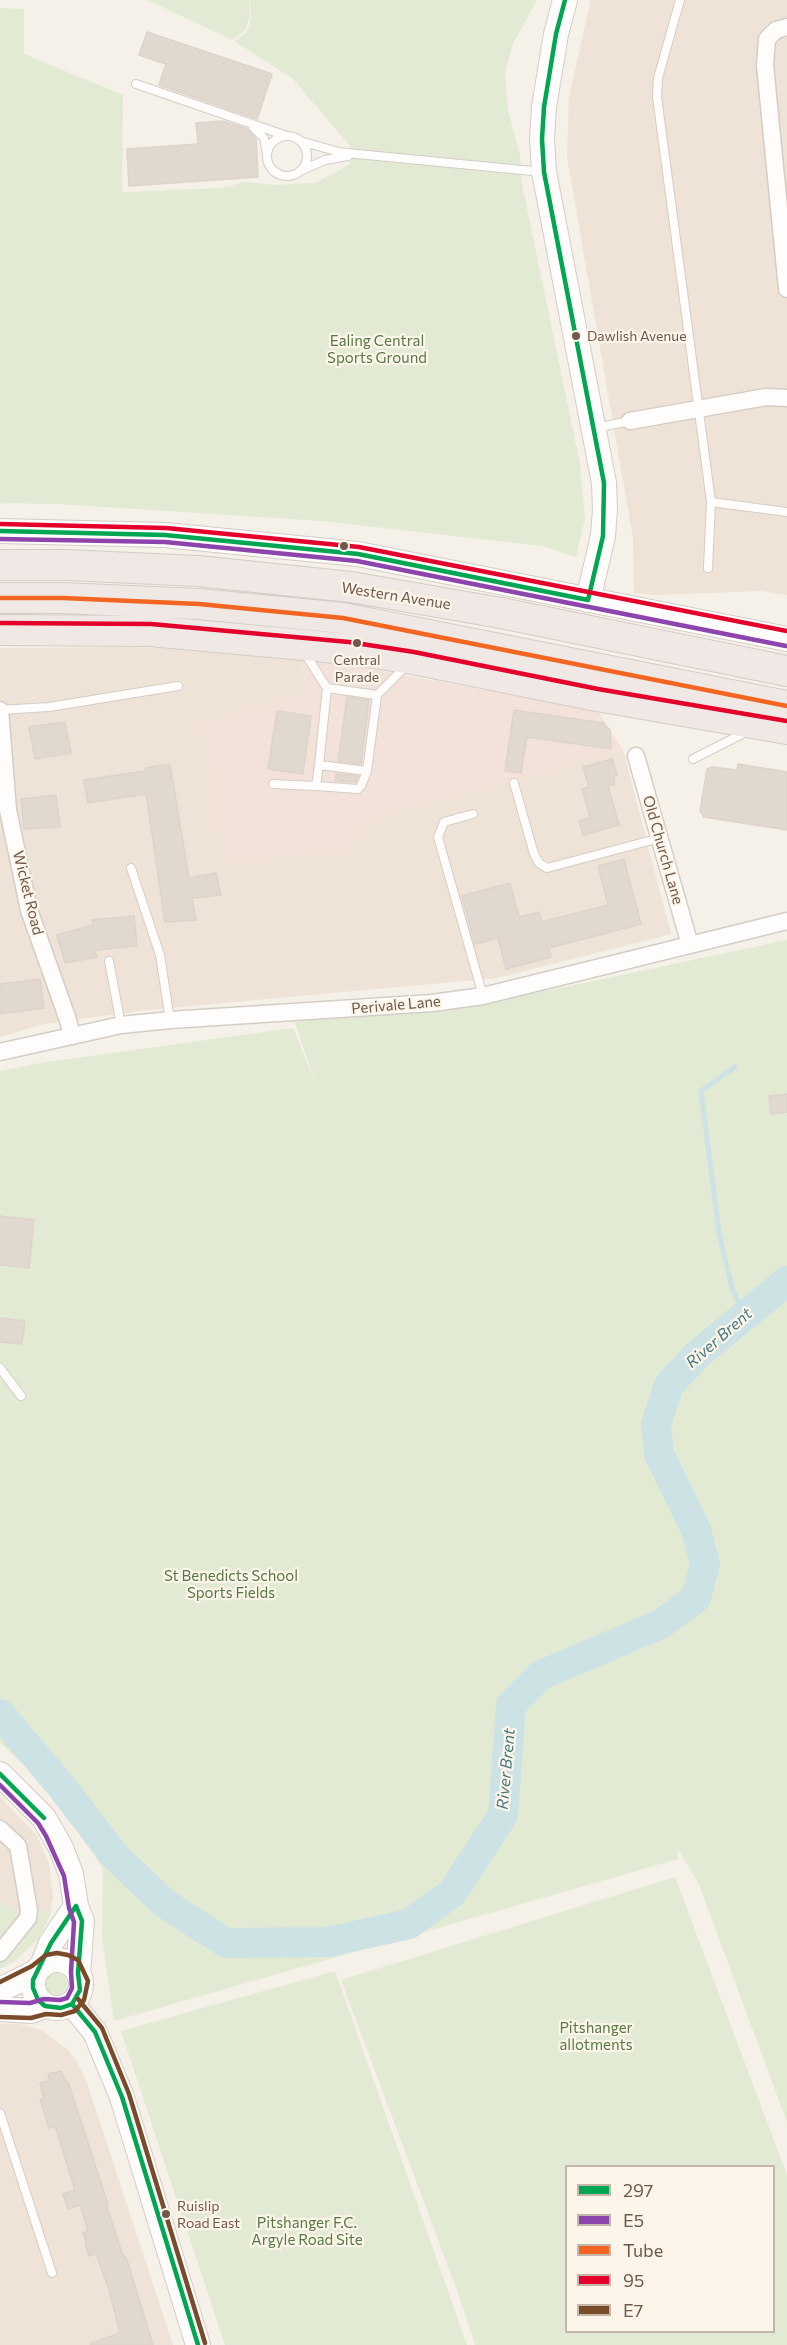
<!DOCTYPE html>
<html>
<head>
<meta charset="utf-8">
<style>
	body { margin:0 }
	#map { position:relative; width:787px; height:2345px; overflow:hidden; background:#f5f0e8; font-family:Commissioner,sans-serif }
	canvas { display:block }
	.legend { position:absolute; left:565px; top:2165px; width:210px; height:168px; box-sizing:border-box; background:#fdf5e9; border:2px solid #c5b6aa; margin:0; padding:8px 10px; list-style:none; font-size:18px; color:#70584b }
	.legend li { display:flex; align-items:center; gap:12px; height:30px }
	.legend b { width:30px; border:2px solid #c5b6aa }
</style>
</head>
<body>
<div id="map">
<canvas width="787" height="2345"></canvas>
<ul class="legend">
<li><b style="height:8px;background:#00a651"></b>297</li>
<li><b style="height:8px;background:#8e44ad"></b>E5</li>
<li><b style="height:8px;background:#f26522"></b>Tube</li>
<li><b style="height:8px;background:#e4002b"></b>95</li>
<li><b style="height:8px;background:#7a4b2a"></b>E7</li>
</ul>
</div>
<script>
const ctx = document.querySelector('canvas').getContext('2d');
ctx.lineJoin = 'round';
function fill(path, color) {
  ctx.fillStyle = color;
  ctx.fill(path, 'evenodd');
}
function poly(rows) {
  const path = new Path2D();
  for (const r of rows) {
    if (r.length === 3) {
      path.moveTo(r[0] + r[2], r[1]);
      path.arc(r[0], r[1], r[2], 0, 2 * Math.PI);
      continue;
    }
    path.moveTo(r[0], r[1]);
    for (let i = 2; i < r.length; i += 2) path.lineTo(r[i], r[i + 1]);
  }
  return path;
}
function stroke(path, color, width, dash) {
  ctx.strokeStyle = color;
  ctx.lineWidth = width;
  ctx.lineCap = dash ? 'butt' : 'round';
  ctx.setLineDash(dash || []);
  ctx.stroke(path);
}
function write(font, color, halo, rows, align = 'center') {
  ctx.font = font + ' Commissioner,sans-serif';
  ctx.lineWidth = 4.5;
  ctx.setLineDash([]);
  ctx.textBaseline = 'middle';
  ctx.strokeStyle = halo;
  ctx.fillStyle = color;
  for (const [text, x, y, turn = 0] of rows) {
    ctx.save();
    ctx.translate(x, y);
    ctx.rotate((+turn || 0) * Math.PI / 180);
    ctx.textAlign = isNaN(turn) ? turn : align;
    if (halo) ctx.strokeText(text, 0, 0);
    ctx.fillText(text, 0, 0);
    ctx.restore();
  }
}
fill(poly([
	[591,0,787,0,787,595,762,591,654,595,634,593,633,538,567,157,569,96],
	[135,647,301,656,307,694,344,850,369,819,623,750,671,934,497,978,147,1010,44,1024,0,1037,0,648],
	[0,1797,36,1834,49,1863,53,1898,48,1920,38,1939,16,1960,0,1969],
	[0,2024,20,2024,41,2030,67,2049,77,2062,87,2083,173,2345,0,2345]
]), '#eee3d6');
fill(poly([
	[301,656,598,711,623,750,369,819,344,850,226,862,203,723,307,694]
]), '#f2e2d9');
fill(poly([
	[148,0,249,0,250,17,244,31,232,40],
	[250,0,537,0,513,44,505,72,508,110,520,155,522,184,580,464,585,519,576,557,542,546,322,521,58,504,0,503,0,8,24,9,24,54,123,95,122,192,221,188,245,182,275,185,316,183,350,164,350,146,293,79,234,41,246,33,251,20],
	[787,940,787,2122,698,1882,677,1848,678,1859,114,2021,102,1937,103,1869,54,1793,0,1743,0,1071,40,1063,293,1028,315,1082,295,1022,551,990],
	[675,1877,787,2175,787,2345,475,2345,458,2293,341,1980],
	[774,2166,774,2332,566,2332,566,2166],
	[2,1901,18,1914,0,1936,0,1903],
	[51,1910,48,1920,38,1939,16,1960,0,1969,0,1963,36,1920,40,1911],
	[335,1971,467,2345,225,2345,121,2031],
	[56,1984,11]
]), '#e2ead4');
stroke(poly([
	[735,1067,701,1091,719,1233,732,1288,744,1316]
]), '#cce2e4', 5);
stroke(poly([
	[0,1714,61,1786,114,1855,164,1903,226,1943,328,1942,409,1924,452,1893,503,1815,511,1705,541,1675,661,1624,696,1598,705,1564,696,1530,659,1454,656,1424,669,1385,698,1354,787,1281]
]), '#cce2e4', 30);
const building = poly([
	[147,32,272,74,257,119,159,85,166,64,139,55,147,32],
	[223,121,247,129,256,139,258,177,129,186,127,149,198,144,196,123,223,121],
	[347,697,369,700,361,764,338,761,347,697],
	[514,710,603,723,610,730,611,749,527,737,521,773,505,771,514,710],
	[277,711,311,716,303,774,268,769,277,711],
	[65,722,71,753,35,759,29,727,65,722],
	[612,759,617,775,613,777,615,784,608,786,619,825,583,835,579,821,590,818,582,789,589,787,583,767,612,759],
	[170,764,189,878,216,873,221,895,192,898,196,920,165,922,146,794,88,803,84,780,145,771,145,768,170,764],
	[738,764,787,772,787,830,704,817,700,811,707,769,712,767,737,770,738,764],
	[336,774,358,776,356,782,335,781,336,774],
	[56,795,60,827,24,829,21,799,56,795],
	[624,859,641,924,549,948,551,957,506,969,498,938,475,944,462,896,510,883,519,917,539,912,542,922,608,905,598,866,624,859],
	[134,916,137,946,95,950,97,957,65,963,57,935,93,925,92,920,134,916],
	[40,979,44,1008,0,1014,0,984,40,979],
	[787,1094,787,1112,771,1114,769,1096,787,1094],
	[0,1216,34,1220,29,1268,0,1265,0,1216],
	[0,1318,25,1321,22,1344,0,1342,0,1318],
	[61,2071,66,2082,68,2082,108,2204,106,2204,122,2253,127,2260,153,2345,91,2345,91,2343,120,2333,109,2290,96,2254,89,2256,85,2243,86,2242,83,2233,88,2231,80,2205,68,2209,63,2194,75,2190,55,2126,49,2128,40,2099,44,2098,40,2083,50,2080,48,2074,61,2071]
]);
fill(building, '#e1d8d0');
stroke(building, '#ddd3cb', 1.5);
const lane = poly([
	[680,0,658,78,657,97,711,502,787,512],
	[136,84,287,136],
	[253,127,264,138,267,154],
	[287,156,20],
	[300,141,339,152,357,154,543,172],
	[300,171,325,160,348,156],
	[595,428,630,421],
	[708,568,711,502],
	[304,652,327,688,377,695,406,666],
	[327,688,319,765,367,771],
	[0,710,49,707,178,686],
	[693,759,748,731],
	[319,765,316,786,358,789,361,786,367,771,377,695],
	[514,783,534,854,539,863,547,868,660,838],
	[273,784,316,786],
	[473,814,444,822,438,837,483,996],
	[131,868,160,955,170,1020],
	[109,961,121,1025],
	[0,1368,21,1396],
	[0,2113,52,2273]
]);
const street = poly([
	[787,27,776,30,767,39,765,65,787,289],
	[630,421,766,397,787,398],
	[0,710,8,810,29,910,68,1020,72,1036],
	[636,756,690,945],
	[0,1052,121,1025,170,1020,432,1003,483,996,787,921],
	[0,1829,18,1846,29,1910,28,1918,0,1953]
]);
const secondary = poly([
	[565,0,556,34,544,107,542,139,544,172,604,483,605,509,603,536,588,600],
	[0,531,165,535,358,554,787,639],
	[0,1774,44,1818,61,1848,71,1874,76,1906,82,1921,78,1973],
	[57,1984,24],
	[42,1966,51,1943,76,1906],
	[0,1990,36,1972],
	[72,2004,95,2032,122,2097,198,2345],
	[0,2009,31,2011,45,2006]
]);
const highway = poly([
	[0,565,67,565,198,571,351,587,501,613,787,671],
	[0,598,63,598,199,604,343,618,787,706],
	[0,630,150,631,348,649,413,659,597,696,787,729]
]);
stroke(lane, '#d4cdc7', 10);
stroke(street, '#d4cdc7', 19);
stroke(secondary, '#d4ccc5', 26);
stroke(highway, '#d3cbc5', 32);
stroke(lane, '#fefdfc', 8);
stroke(street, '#fefdfc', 16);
stroke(secondary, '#fefdfc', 24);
stroke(highway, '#f0e8e4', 30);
stroke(poly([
	[565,0,556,34,544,107,542,139,544,172,604,483,603,536,588,600],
	[0,531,165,535,358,554,588,600],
	[0,1774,44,1818],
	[76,1906,82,1921,78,1973,80,1990,72,2004,61,2008,45,2006,38,2000,33,1988,33,1980,51,1943,76,1906],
	[72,2004,95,2032,122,2097,198,2345]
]), '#00a651', 4.5);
stroke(poly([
	[0,539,165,542,357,561,786,646],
	[0,1785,38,1823,46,1836,64,1876,69,1908,74,1922,71,1972,72,1988,67,1998,60,2000,44,1999,30,2003,0,2002]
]), '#8e44ad', 4.5);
stroke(poly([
	[0,598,63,598,199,604,343,618,787,706]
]), '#f26522', 4.5);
stroke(poly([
	[0,524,166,528,359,547,787,631],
	[0,623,151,624,349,642,414,652,598,689,787,721]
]), '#e4002b', 4.5);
stroke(poly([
	[0,1982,32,1966,46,1955,57,1953,68,1955,78,1960,88,1981,84,2000,75,2011,61,2015,46,2014,31,2018,0,2017],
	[78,1999,102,2028,129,2094,205,2343]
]), '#7a4b2a', 4.5);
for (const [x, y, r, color] of [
	[576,336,5,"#70584b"],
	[344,546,5,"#70584b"],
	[357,643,5,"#70584b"],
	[166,2214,5,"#70584b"]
]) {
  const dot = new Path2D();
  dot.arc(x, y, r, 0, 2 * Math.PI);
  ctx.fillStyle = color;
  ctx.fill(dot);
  stroke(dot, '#fdf5e9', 2);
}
write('14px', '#70584b', '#fdf5e9', [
	["Dawlish Avenue",587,336],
	["Central",357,660,"center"],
	["Parade",357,677,"center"],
	["Ruislip",177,2206],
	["Road East",177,2223]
], 'left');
write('15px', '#567a47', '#fdf5e9', [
	["Ealing Central",377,341],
	["Sports Ground",377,358],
	["St Benedicts School",231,1576],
	["Sports Fields",231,1593],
	["Pitshanger",596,2028],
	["allotments",596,2045],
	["Pitshanger F.C.",307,2223],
	["Argyle Road Site",307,2240]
]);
write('15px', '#70584b', '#fdf5e9', [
	["Western Avenue",396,596,9],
	["Old Church Lane",663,850,74],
	["Wicket Road",28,893,76],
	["Perivale Lane",396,1005,-5]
]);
write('italic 16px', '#477881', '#fdf5e9', [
	["River Brent",719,1338,-41],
	["River Brent",506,1769,-85]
]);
</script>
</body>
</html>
